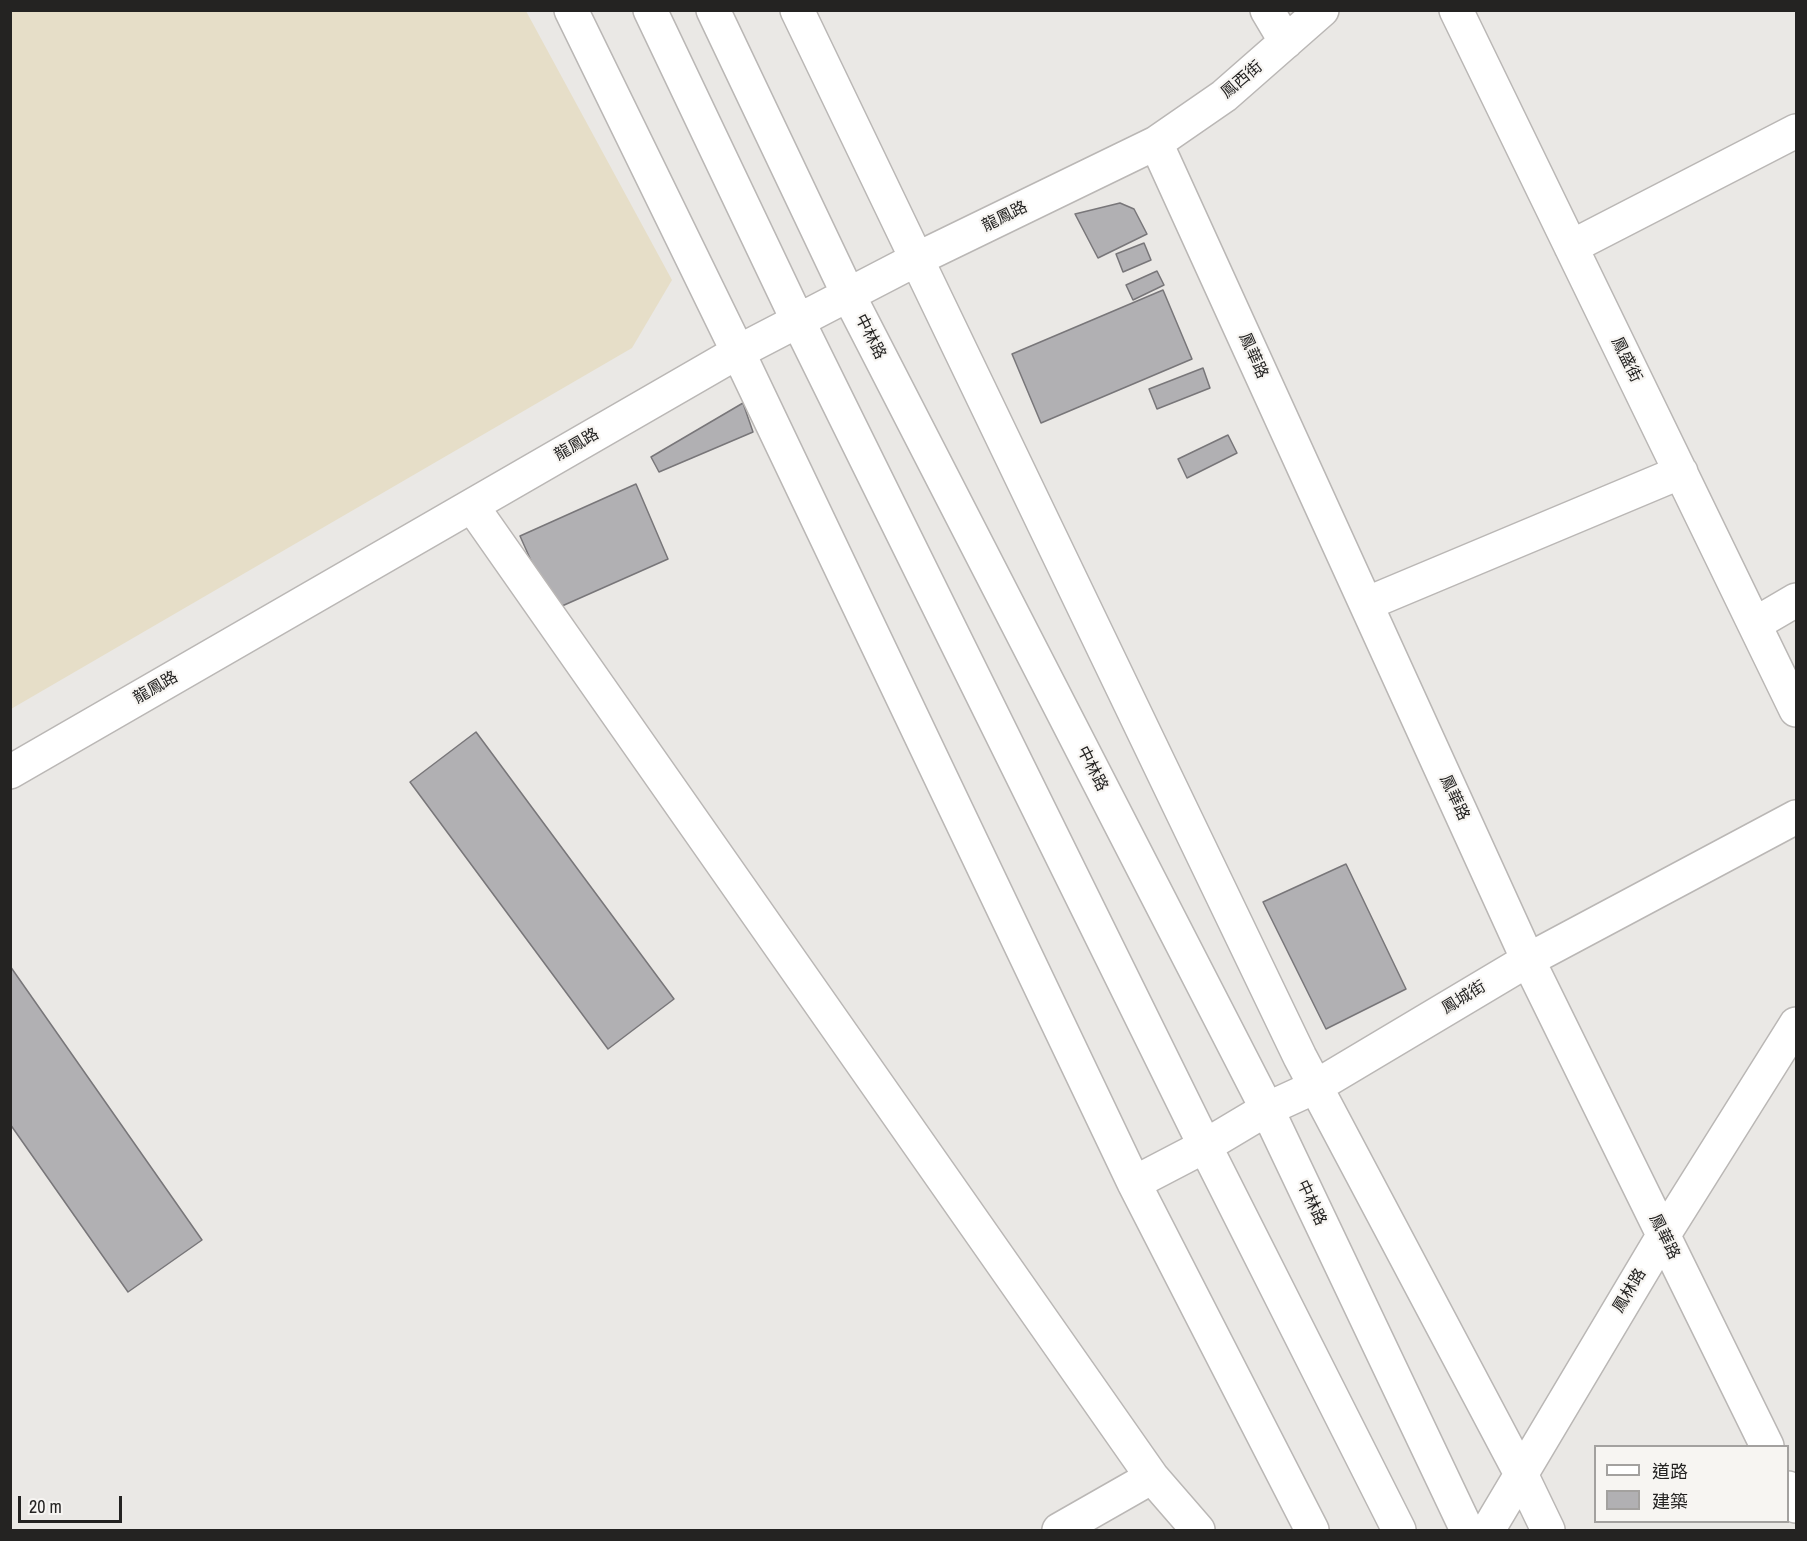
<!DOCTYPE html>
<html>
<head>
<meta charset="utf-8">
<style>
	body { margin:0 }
	#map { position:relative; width:1807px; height:1541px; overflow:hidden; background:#eae8e5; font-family:"Archivo Narrow","Noto Sans TC",sans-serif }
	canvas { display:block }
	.frame { position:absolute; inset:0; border:12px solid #242322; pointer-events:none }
	.legend { position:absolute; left:1594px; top:1445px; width:195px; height:78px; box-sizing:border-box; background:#f7f5f2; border:2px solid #a3a19f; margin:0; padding:8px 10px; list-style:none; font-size:18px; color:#242322 }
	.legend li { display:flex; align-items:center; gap:12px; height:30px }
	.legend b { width:30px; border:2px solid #a3a19f }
	.scale { position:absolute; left:18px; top:1496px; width:104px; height:27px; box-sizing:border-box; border:3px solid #242322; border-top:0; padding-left:8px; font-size:18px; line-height:21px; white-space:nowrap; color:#242322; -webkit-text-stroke:4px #f7f5f2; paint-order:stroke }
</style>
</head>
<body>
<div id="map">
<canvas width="1807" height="1541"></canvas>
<div class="frame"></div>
<ul class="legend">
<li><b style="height:8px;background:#fff"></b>道路</li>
<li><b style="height:16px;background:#b1b0b3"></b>建築</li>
</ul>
<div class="scale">20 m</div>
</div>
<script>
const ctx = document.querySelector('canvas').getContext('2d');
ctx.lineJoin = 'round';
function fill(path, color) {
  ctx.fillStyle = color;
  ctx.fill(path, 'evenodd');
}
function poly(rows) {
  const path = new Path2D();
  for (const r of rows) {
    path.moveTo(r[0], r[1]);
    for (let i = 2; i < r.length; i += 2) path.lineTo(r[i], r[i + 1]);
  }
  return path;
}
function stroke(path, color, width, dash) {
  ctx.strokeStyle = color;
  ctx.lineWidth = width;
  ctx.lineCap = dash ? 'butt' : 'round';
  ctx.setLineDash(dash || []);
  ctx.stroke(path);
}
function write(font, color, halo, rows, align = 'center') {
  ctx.font = font + ' "Archivo Narrow","Noto Sans TC",sans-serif';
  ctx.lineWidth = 4.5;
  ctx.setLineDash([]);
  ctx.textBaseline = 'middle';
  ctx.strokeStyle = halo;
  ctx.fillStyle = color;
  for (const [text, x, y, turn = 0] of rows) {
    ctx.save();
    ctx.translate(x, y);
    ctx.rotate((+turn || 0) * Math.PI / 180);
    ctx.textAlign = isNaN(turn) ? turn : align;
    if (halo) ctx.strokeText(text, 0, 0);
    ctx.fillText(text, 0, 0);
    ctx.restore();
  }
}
fill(poly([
	[11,10,526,11,672,280,632,348,11,709]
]), '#e6dec8');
const building = poly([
	[1120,203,1134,209,1147,234,1098,258,1075,214,1120,203],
	[1144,243,1151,260,1123,272,1116,254,1144,243],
	[1157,271,1164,285,1133,300,1126,285,1157,271],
	[1163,290,1192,359,1041,423,1012,354,1163,290],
	[1203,368,1210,388,1157,409,1149,389,1203,368],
	[743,403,753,432,659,472,651,457,743,403],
	[1228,435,1237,453,1187,478,1178,459,1228,435],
	[636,484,668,559,553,610,520,536,636,484],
	[476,732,674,999,608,1049,410,782,476,732],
	[1346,864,1406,989,1326,1029,1263,902,1346,864],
	[10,966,202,1240,128,1292,10,1124,10,966]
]);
fill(building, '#b1b0b3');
stroke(building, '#787679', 1.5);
const minor = poly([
	[571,10,738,352,1134,1183,1312,1530],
	[650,10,798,321,1205,1146,1399,1530],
	[713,10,848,294,1267,1109,1467,1530],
	[797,10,1300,1057,1521,1474,1548,1530],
	[1267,10,1286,42],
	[1456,10,1796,710],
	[1156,143,1528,960,1767,1446],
	[1571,247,1796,131],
	[472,506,1152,1477,1198,1530],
	[1366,604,1681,472],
	[1755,624,1796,600],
	[10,772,738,352,917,259,1156,143,1224,96,1322,10],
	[1134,1183,1205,1146,1267,1109,1315,1087,1528,960,1796,817],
	[1788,1488,1796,1506],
	[1059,1530,1152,1477],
	[1488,1530,1663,1236,1796,1024]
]);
stroke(minor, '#bab7b5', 36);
stroke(minor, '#fff', 33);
write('16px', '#242322', '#f7f5f2', [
	["鳳西街",1242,80,-40],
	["龍鳳路",1005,217,-26],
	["中林路",870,337,63],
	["鳳華路",1253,356,66],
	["鳳盛街",1626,360,64],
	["龍鳳路",577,445,-30],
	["龍鳳路",156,688,-30],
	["中林路",1092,769,63],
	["鳳華路",1454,798,65],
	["鳳城街",1464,998,-31],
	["中林路",1311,1203,65],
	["鳳華路",1664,1237,64],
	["鳳林路",1630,1291,-59]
]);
</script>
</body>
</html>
